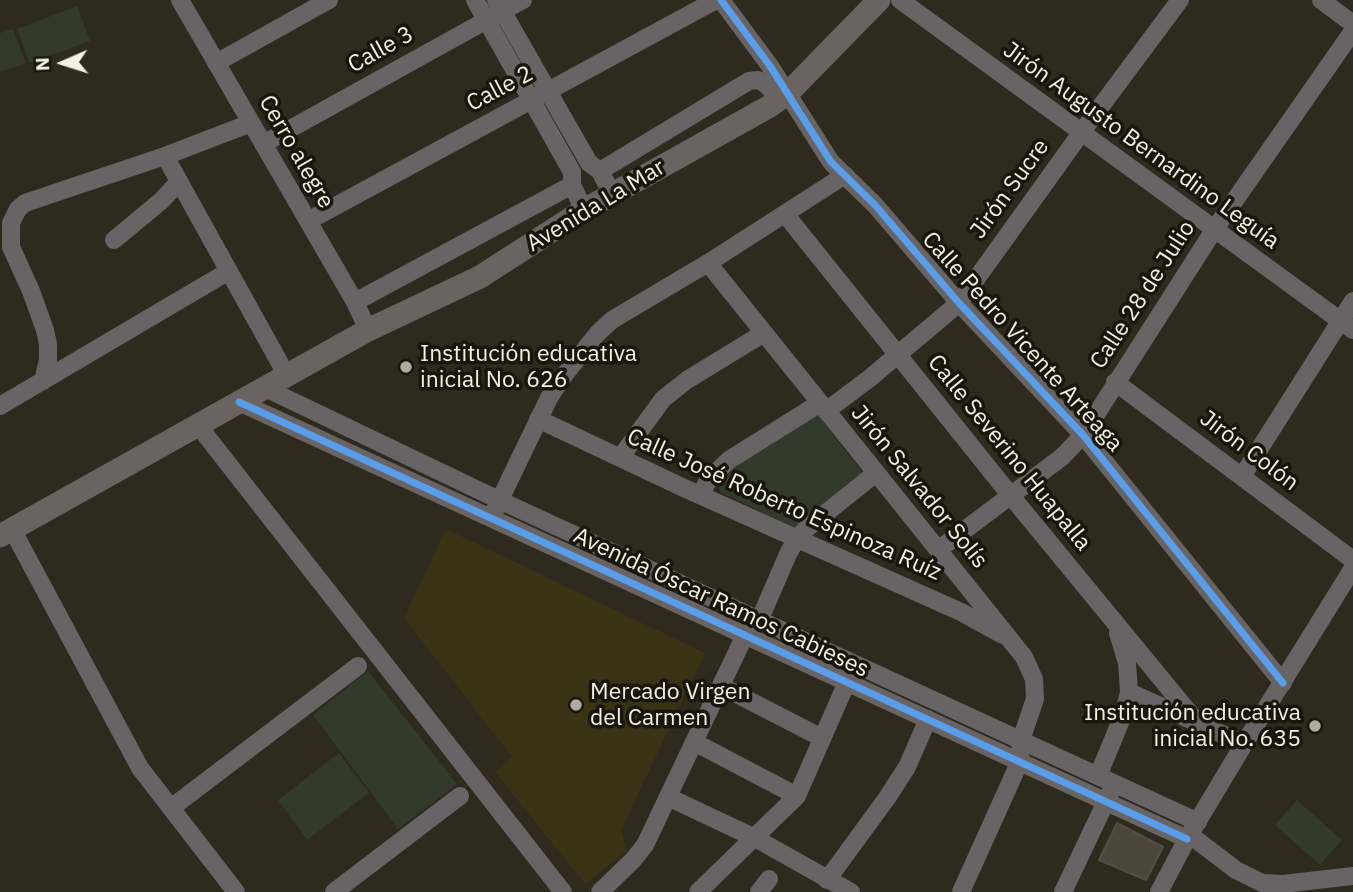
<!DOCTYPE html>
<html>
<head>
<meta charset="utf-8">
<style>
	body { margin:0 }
	#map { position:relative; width:1353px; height:892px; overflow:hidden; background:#2e2a1d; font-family:"IBM Plex Sans",sans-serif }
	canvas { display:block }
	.north { position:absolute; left:28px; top:28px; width:70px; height:70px; -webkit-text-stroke:5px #19170d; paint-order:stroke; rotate:267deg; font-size:19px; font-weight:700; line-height:28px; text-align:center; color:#f3f0e2 }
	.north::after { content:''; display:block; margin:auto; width:24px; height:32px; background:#f3f0e2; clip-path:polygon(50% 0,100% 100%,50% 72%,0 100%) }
</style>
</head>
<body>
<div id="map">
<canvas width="1353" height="892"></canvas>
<div class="north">N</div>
</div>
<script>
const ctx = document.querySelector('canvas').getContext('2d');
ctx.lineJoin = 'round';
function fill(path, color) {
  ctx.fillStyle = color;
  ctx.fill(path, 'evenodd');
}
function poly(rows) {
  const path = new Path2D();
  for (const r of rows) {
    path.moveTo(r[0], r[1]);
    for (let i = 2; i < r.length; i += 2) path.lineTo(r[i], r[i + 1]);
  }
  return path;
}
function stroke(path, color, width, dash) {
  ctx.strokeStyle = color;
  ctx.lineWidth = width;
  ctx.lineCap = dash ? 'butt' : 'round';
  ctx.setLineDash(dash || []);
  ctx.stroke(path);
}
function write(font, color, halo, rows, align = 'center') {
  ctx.font = font + ' "IBM Plex Sans",sans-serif';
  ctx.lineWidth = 7;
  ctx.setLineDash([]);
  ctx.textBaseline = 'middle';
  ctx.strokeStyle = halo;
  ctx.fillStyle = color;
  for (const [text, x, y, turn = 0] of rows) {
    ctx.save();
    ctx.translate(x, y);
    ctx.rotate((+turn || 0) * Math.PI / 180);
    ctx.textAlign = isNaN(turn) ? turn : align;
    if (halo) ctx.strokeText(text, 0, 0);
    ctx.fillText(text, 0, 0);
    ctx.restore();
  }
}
fill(poly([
	[446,529,705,653,621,830,627,851,585,884,495,772,512,757,404,618]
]), '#393215');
fill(poly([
	[77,6,90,41,30,63,17,29],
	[13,29,26,63,0,72,0,33],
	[816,412,864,475,801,526,792,527,720,492,718,484,720,477,756,449],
	[368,671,457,784,398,829,313,715],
	[339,753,369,793,307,840,278,800],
	[1297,800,1342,840,1320,865,1275,825]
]), '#313a2b');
const building = poly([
	[1117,823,1163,847,1146,880,1099,860,1117,823]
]);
fill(building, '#4b453a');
stroke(building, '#534e45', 2);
stroke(poly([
	[180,0,355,302,368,330],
	[475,0,572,172,572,185,584,210],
	[496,0,589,163,600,171,612,194],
	[721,0,770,66,831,162,875,205,959,303,1083,435,1283,683],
	[900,0,1353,330],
	[1321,0,1353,24],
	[216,63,329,0],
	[263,144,523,0],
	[165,156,251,123],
	[600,171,749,81,758,80,764,83,780,99],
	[785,214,1011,496,1196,721],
	[308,221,716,0],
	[114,240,161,201,178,183],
	[708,263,1024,657,1034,679,1035,699,1021,740,1020,761,961,892],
	[355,302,572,185],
	[43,381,48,360,48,344,45,330,31,291,11,247,11,223,18,209,25,203,165,156,287,376],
	[1115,382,1353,560],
	[265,388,499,500,1198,822],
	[239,402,1187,839],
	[0,406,229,271],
	[826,411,870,378,959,303,1081,133,1180,0],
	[538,419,684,488,961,612,1003,635],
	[197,424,563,892],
	[620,458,663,399,687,380,764,333],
	[1243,475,1353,301],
	[701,494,709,479,729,460,820,403],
	[495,510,549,398,562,378,598,333,612,320,708,263,845,175],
	[12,529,140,768,236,892],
	[938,550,1062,457,1083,435,1214,230,1353,31],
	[721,686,822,738],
	[1129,692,1244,744],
	[694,742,797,796],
	[1098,776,1124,713,1129,692,1127,663,1118,633],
	[668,797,755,838,851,892],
	[171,808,358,666],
	[1190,835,1236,870,1262,883,1283,884,1353,876],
	[827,880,887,798,907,767,928,719],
	[334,892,460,796],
	[600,892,633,860,645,845,745,635,760,619,788,554,797,538,806,529,876,473],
	[698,892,797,796,847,682],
	[759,892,769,879],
	[1063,892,1111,791],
	[1159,892,1187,839,1244,744,1353,568]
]), '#686465', 18);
stroke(poly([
	[0,536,368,330,480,277,584,210,770,106,788,93,879,0]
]), '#696362', 23);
stroke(poly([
	[721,0,770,66,831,162,875,205,959,303,1083,435,1283,683],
	[239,402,1187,839]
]), '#5a9eea', 7);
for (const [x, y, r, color] of [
	[406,367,7,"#aeab9d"],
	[576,705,7,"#aeab9d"],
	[1315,726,7,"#aeab9d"]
]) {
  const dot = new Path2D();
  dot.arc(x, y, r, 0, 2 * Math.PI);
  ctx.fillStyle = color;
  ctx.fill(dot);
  stroke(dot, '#19170d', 2.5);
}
write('23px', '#f3f0e2', '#19170d', [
	["Calle 3",381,50,-29],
	["Calle 2",500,89,-28],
	["Jirón Augusto Bernardino Leguía",1141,146,36],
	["Cerro alegre",296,152,60],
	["Jirón Sucre",1010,189,-54],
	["Avenida La Mar",596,206,-31],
	["Calle 28 de Julio",1143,295,-57],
	["Calle Pedro Vicente Arteaga",1022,342,48],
	["Jirón Colón",1249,451,37],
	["Calle Severino Huapalla",1009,453,51],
	["Jirón Salvador Solís",919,487,51],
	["Calle José Roberto Espinoza Ruíz",784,505,24],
	["Avenida Óscar Ramos Cabieses",721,603,25]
]);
write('23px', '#f3f0e2', '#19170d', [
	["Institución educativa",420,354],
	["inicial No. 626",420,380],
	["Mercado Virgen",590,692],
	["del Carmen",590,718],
	["Institución educativa",1301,713,"right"],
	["inicial No. 635",1301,739,"right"]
], 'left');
</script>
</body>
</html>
